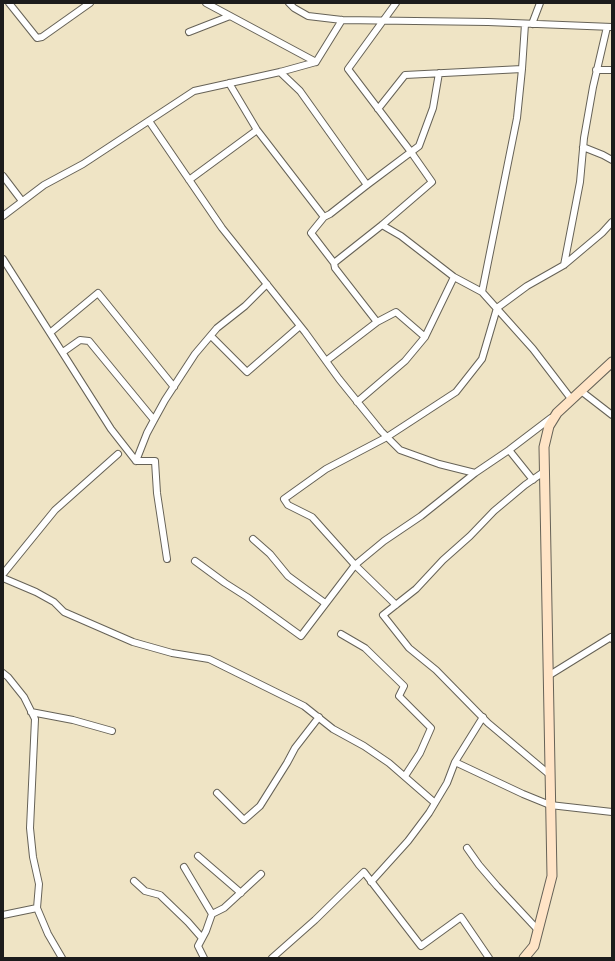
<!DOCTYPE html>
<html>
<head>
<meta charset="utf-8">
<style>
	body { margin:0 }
	#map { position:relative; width:615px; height:961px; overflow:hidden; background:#efe4c5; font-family:Mali,sans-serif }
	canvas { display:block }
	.frame { position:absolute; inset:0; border:4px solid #1c1c1c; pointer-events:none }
</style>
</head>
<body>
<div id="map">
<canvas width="615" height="961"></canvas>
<div class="frame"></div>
</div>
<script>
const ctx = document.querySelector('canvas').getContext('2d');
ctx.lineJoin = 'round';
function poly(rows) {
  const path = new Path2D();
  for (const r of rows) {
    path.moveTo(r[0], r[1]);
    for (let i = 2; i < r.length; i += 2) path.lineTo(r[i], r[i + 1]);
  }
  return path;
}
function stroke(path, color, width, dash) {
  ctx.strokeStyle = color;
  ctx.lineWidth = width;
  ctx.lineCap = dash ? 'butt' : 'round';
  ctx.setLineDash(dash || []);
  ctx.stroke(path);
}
const minor = poly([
	[9,3,37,38,42,37,90,3],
	[206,3,316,62],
	[289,3,294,8,308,16,342,20,488,22,612,27],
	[525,24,522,69,517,118,482,292,533,349,572,400],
	[532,24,540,3],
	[189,32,230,16],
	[596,70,612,70],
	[280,72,300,91,367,185],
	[229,83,257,130,324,217],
	[378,109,405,75,522,69],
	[149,121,222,228,305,332,339,379,381,431,400,450,439,464,475,473,509,450,551,418],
	[583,147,603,155,612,160],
	[3,176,22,201],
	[189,180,257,130],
	[3,216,44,185,83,164,194,91,280,72,316,62,342,20],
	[382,225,401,236,454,277,482,292],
	[3,259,111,429,136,461],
	[334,263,382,225,432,182,411,152,348,69,396,3],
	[564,265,580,182,584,138,593,87,607,27],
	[377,322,335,268,334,263,311,233,324,217,330,214,367,185,419,146,433,108,439,73],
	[51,332,98,293,174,387],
	[211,336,247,372,300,326],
	[63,352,80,340,89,341,154,420],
	[326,361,377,322,396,312,425,337,454,277],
	[581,391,612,415],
	[357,402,405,361,425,337],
	[509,450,533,480],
	[545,471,525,485,494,511,470,536,443,560,416,589,383,615,409,648,436,670,488,723,550,775],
	[253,539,270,554,288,576,307,590,325,603],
	[167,559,157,493,155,461,136,461,147,433,154,420,165,400,195,354,217,328,245,306,267,284],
	[195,561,225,583,247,597,301,636,355,565,384,541,421,516,475,473],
	[3,574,55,510,118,454],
	[3,578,36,592,54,602,64,612,133,642,172,653,209,659,304,706,333,729,364,746,389,763,435,803],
	[396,605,355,565,312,517,288,505,284,499,326,469,387,437,456,392,482,359,497,308,527,286,564,265,602,233,612,222],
	[341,634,365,648,404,686,399,696,431,728,420,753,405,776],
	[3,673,8,677,24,697,35,719,30,828,33,857,39,884,37,908,48,934,62,958],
	[548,676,611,637,612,639],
	[31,712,73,720,112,731],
	[455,762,483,717],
	[217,793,244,820,260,806,287,763,295,748,319,717],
	[467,848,479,865,497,886,538,930],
	[198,856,241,893],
	[184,867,212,914,206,931,198,946,204,958],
	[134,881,145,891,160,895,188,922,202,938],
	[371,882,408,841,429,813,447,783,455,762,523,794,550,805,612,812],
	[212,914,224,908,261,874],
	[3,915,37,908],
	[272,958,315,920,364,872,421,946,461,917,489,958]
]);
const secondary = poly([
	[524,958,534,946,552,876,544,447,549,426,557,413,612,362]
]);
stroke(minor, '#666257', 8);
stroke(secondary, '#666257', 11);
stroke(minor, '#fff', 6);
stroke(secondary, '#ffe4c6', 9);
</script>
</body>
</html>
